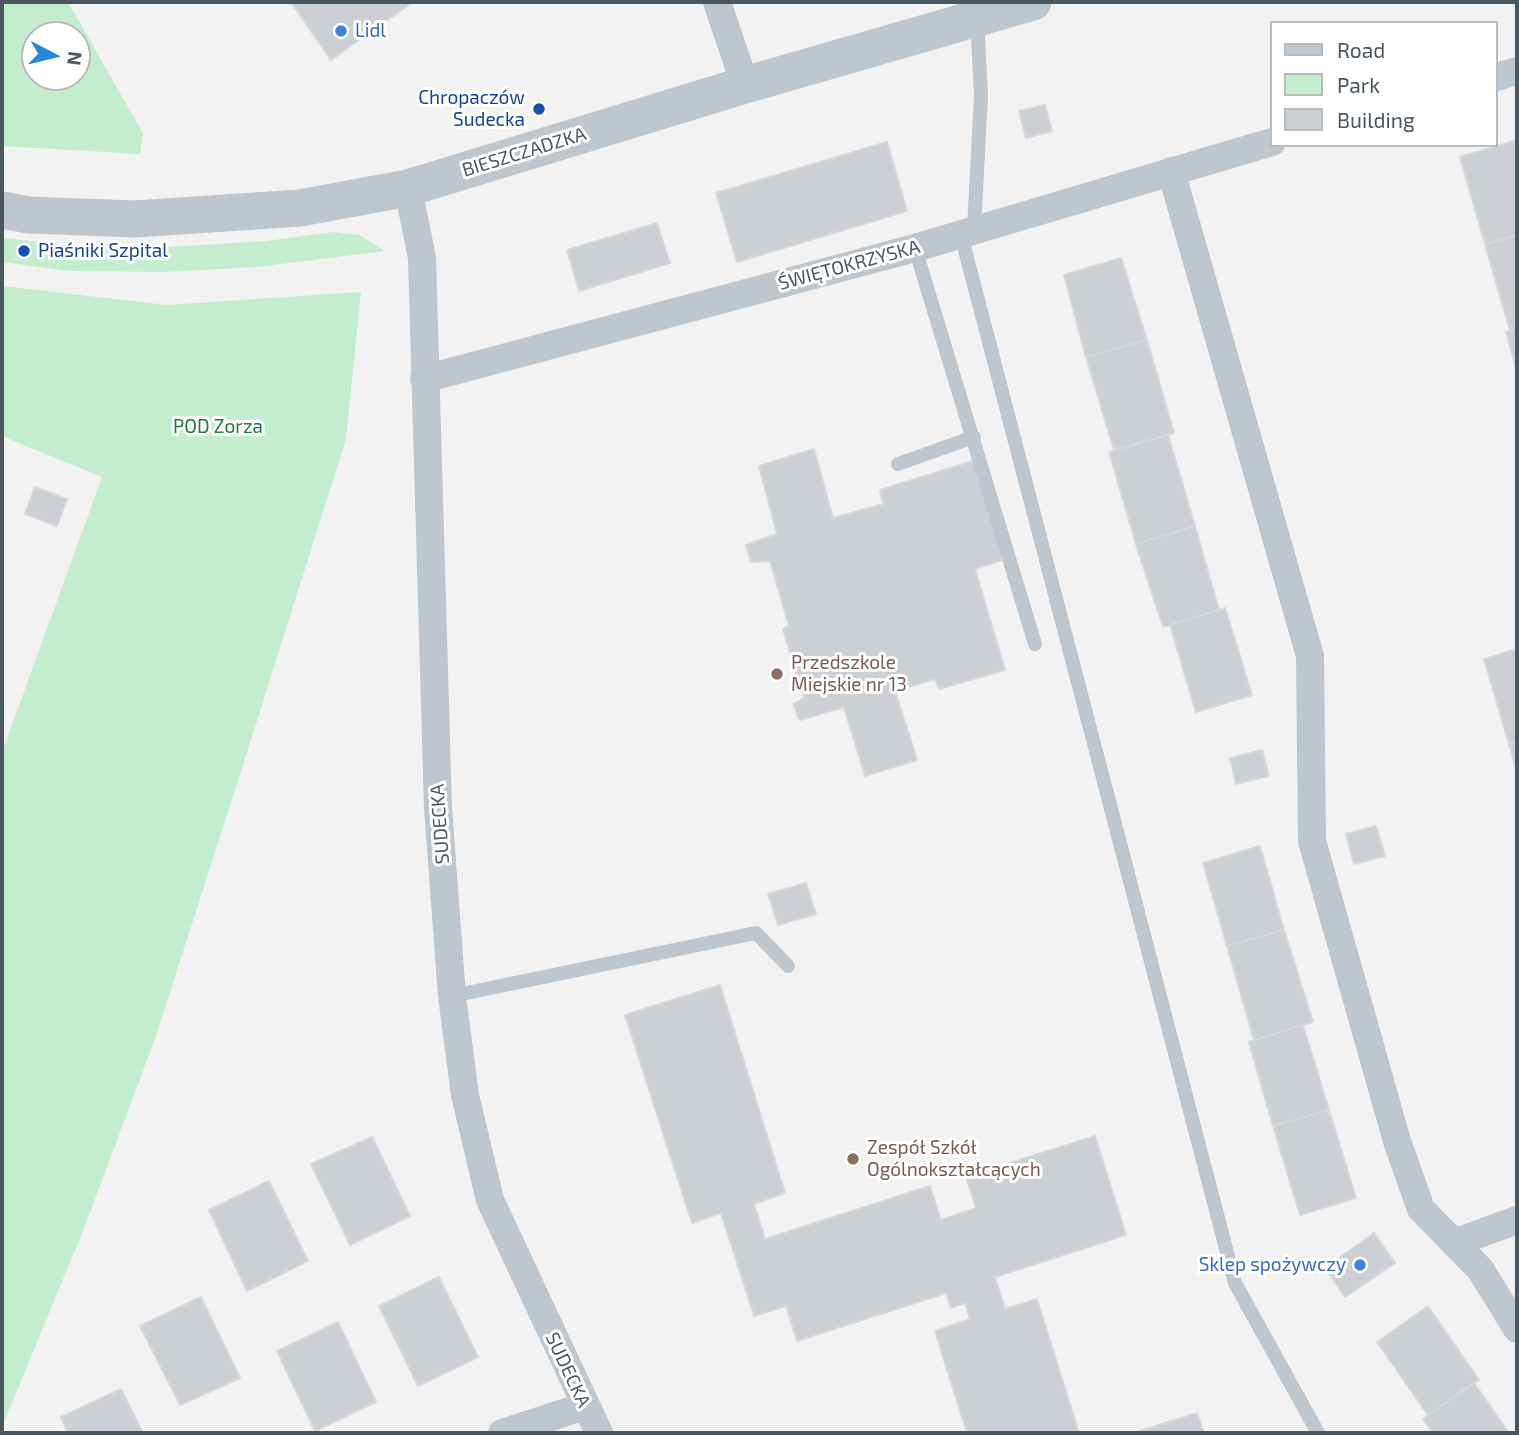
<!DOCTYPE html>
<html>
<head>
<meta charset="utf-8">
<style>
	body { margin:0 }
	#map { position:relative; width:1519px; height:1435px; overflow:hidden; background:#f3f2f2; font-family:"Exo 2",sans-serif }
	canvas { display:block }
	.frame { position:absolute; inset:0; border:4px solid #4a575e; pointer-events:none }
	.legend { position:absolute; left:1270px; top:21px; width:228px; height:126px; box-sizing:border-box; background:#fff; border:2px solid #b7bcbf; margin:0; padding:9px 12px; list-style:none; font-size:21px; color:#4a575e }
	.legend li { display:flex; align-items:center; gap:14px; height:35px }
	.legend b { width:35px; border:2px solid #b7bcbf }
	.north { position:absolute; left:21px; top:21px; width:70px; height:70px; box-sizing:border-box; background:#fff; border:2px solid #b7bcbf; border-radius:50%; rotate:97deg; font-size:19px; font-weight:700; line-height:28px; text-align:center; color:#4a575e }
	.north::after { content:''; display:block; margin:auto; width:24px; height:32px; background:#2889d7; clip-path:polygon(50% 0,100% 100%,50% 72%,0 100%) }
</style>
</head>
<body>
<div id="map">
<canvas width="1519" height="1435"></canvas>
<div class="frame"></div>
<ul class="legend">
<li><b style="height:9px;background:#bec7cd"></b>Road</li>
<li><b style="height:19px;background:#c4edcf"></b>Park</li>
<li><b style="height:19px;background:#cccfd3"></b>Building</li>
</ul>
<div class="north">N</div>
</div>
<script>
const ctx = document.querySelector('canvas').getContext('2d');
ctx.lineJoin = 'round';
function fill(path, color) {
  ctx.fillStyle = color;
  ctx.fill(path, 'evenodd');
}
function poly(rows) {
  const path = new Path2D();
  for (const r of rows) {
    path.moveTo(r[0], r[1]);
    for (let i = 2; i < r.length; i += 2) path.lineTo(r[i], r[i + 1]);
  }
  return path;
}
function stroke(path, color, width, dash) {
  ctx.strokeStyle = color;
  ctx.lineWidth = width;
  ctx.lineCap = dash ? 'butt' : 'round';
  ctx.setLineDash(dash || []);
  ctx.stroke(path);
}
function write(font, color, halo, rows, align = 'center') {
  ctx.font = font + ' "Exo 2",sans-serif';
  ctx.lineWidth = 6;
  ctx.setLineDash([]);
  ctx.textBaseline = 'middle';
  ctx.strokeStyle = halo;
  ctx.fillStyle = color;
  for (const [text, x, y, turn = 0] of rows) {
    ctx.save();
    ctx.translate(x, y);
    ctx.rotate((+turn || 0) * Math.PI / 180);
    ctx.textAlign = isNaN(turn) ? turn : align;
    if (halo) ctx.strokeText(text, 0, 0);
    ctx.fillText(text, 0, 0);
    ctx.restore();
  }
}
fill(poly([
	[2,2,68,2,143,133,140,154,2,146],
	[35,35,77,35,77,77,35,77],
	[334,232,359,235,385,251,257,267,164,272,69,271,2,262,2,238,73,245,170,247,266,241],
	[2,286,167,305,361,292,346,439,242,768,155,1039,85,1226,2,1427,2,752,102,477,2,436]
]), '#c4edcf');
const building = poly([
	[291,2,413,2,331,60,291,2],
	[1045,105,1052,131,1026,138,1019,111,1045,105],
	[1514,141,1517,153,1517,235,1485,244,1460,157,1514,141],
	[887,142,907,211,737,262,716,193,887,142],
	[657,223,670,263,579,291,567,250,657,223],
	[1517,235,1517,329,1510,331,1485,244,1517,235],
	[1121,258,1147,340,1086,357,1064,275,1121,258],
	[1517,329,1517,372,1506,332,1517,329],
	[1147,340,1174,433,1114,450,1086,357,1147,340],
	[1168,435,1195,526,1136,544,1109,452,1168,435],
	[814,449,833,518,883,504,880,490,976,460,1005,559,975,569,1005,670,939,689,935,679,895,691,917,760,865,776,844,707,800,720,797,715,794,704,804,698,783,629,789,626,770,561,751,562,746,545,777,534,759,466,814,449],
	[35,487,67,499,57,526,25,514,35,487],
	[1195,526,1219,610,1163,627,1136,544,1195,526],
	[1225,608,1252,695,1196,712,1170,625,1225,608],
	[1517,649,1517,742,1509,744,1484,659,1517,649],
	[1517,742,1517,773,1509,744,1517,742],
	[1262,750,1269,776,1236,784,1230,758,1262,750],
	[1376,826,1385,856,1354,864,1346,834,1376,826],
	[1260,846,1284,930,1227,946,1203,863,1260,846],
	[806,883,816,914,778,925,768,894,806,883],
	[1284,930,1313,1022,1254,1040,1227,946,1284,930],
	[720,985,785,1193,754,1204,765,1239,930,1186,941,1220,976,1208,966,1177,1095,1136,1126,1235,995,1277,1005,1309,1037,1299,1079,1433,967,1433,935,1331,970,1319,965,1303,951,1308,946,1293,797,1341,786,1306,754,1316,721,1213,692,1223,625,1015,720,985],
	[1303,1025,1329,1110,1273,1126,1249,1042,1303,1025],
	[1329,1110,1356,1198,1300,1215,1273,1126,1329,1110],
	[372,1137,410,1216,350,1245,311,1164,372,1137],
	[269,1181,308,1261,247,1291,209,1210,269,1181],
	[1374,1233,1395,1263,1345,1297,1325,1268,1374,1233],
	[439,1277,478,1357,418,1386,379,1306,439,1277],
	[201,1297,240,1378,180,1405,140,1326,201,1297],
	[1428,1306,1479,1380,1428,1415,1377,1342,1428,1306],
	[338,1322,376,1402,315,1431,277,1351,338,1322],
	[1474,1383,1509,1433,1433,1433,1423,1419,1474,1383],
	[121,1389,143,1433,68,1433,61,1417,121,1389],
	[1197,1413,1204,1433,1133,1433,1197,1413]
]);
fill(building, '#cccfd3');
stroke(building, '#d6d8dc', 2);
stroke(poly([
	[974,229,981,95,977,18],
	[961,235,1235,1283,1318,1433],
	[915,248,1035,644],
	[898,464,974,437],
	[452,996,756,933,788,966]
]), '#bec7cd', 14);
stroke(poly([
	[717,2,745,85],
	[1496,77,1517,71],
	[1171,171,1310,656,1312,841,1397,1141,1421,1209,1480,1269,1517,1329],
	[408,188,422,258,438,808,452,996,465,1095,490,1200,599,1433],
	[424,379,915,248,1272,142],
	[1454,1243,1517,1220],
	[502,1433,585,1406]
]), '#bec7cd', 28);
stroke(poly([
	[2,210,29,215,135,219,300,208,408,188,745,85,1033,2]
]), '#bec7cd', 37);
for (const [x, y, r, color] of [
	[341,31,7,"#3f7fe0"],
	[539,109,7,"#1a4fb4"],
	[24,251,7,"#1a4fb4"],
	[777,674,7,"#8d6e63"],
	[853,1159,7,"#8d6e63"],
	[1360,1265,7,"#3f7fe0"]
]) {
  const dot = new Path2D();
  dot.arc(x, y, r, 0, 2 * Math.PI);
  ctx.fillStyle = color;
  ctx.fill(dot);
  stroke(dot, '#fff', 2.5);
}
write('19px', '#366cbe', '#fff', [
	["Lidl",355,31],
	["Sklep spożywczy",1346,1265,"right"]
], 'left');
write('19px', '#164399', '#fff', [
	["Chropaczów",525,98],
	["Sudecka",525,120],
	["Piaśniki Szpital",38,251,"left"]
], 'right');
write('19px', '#4a575e', '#fff', [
	["BIESZCZADZKA",524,152,-17],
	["ŚWIĘTOKRZYSKA",849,265,-15],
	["SUDECKA",440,824,-94],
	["SUDECKA",568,1370,65]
]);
write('19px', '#1f7b42', '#fff', [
	["POD Zorza",218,427]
]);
write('19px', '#785e54', '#fff', [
	["Przedszkole",791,663],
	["Miejskie nr 13",791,685],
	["Zespół Szkół",867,1148],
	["Ogólnokształcących",867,1170]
], 'left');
</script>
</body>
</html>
